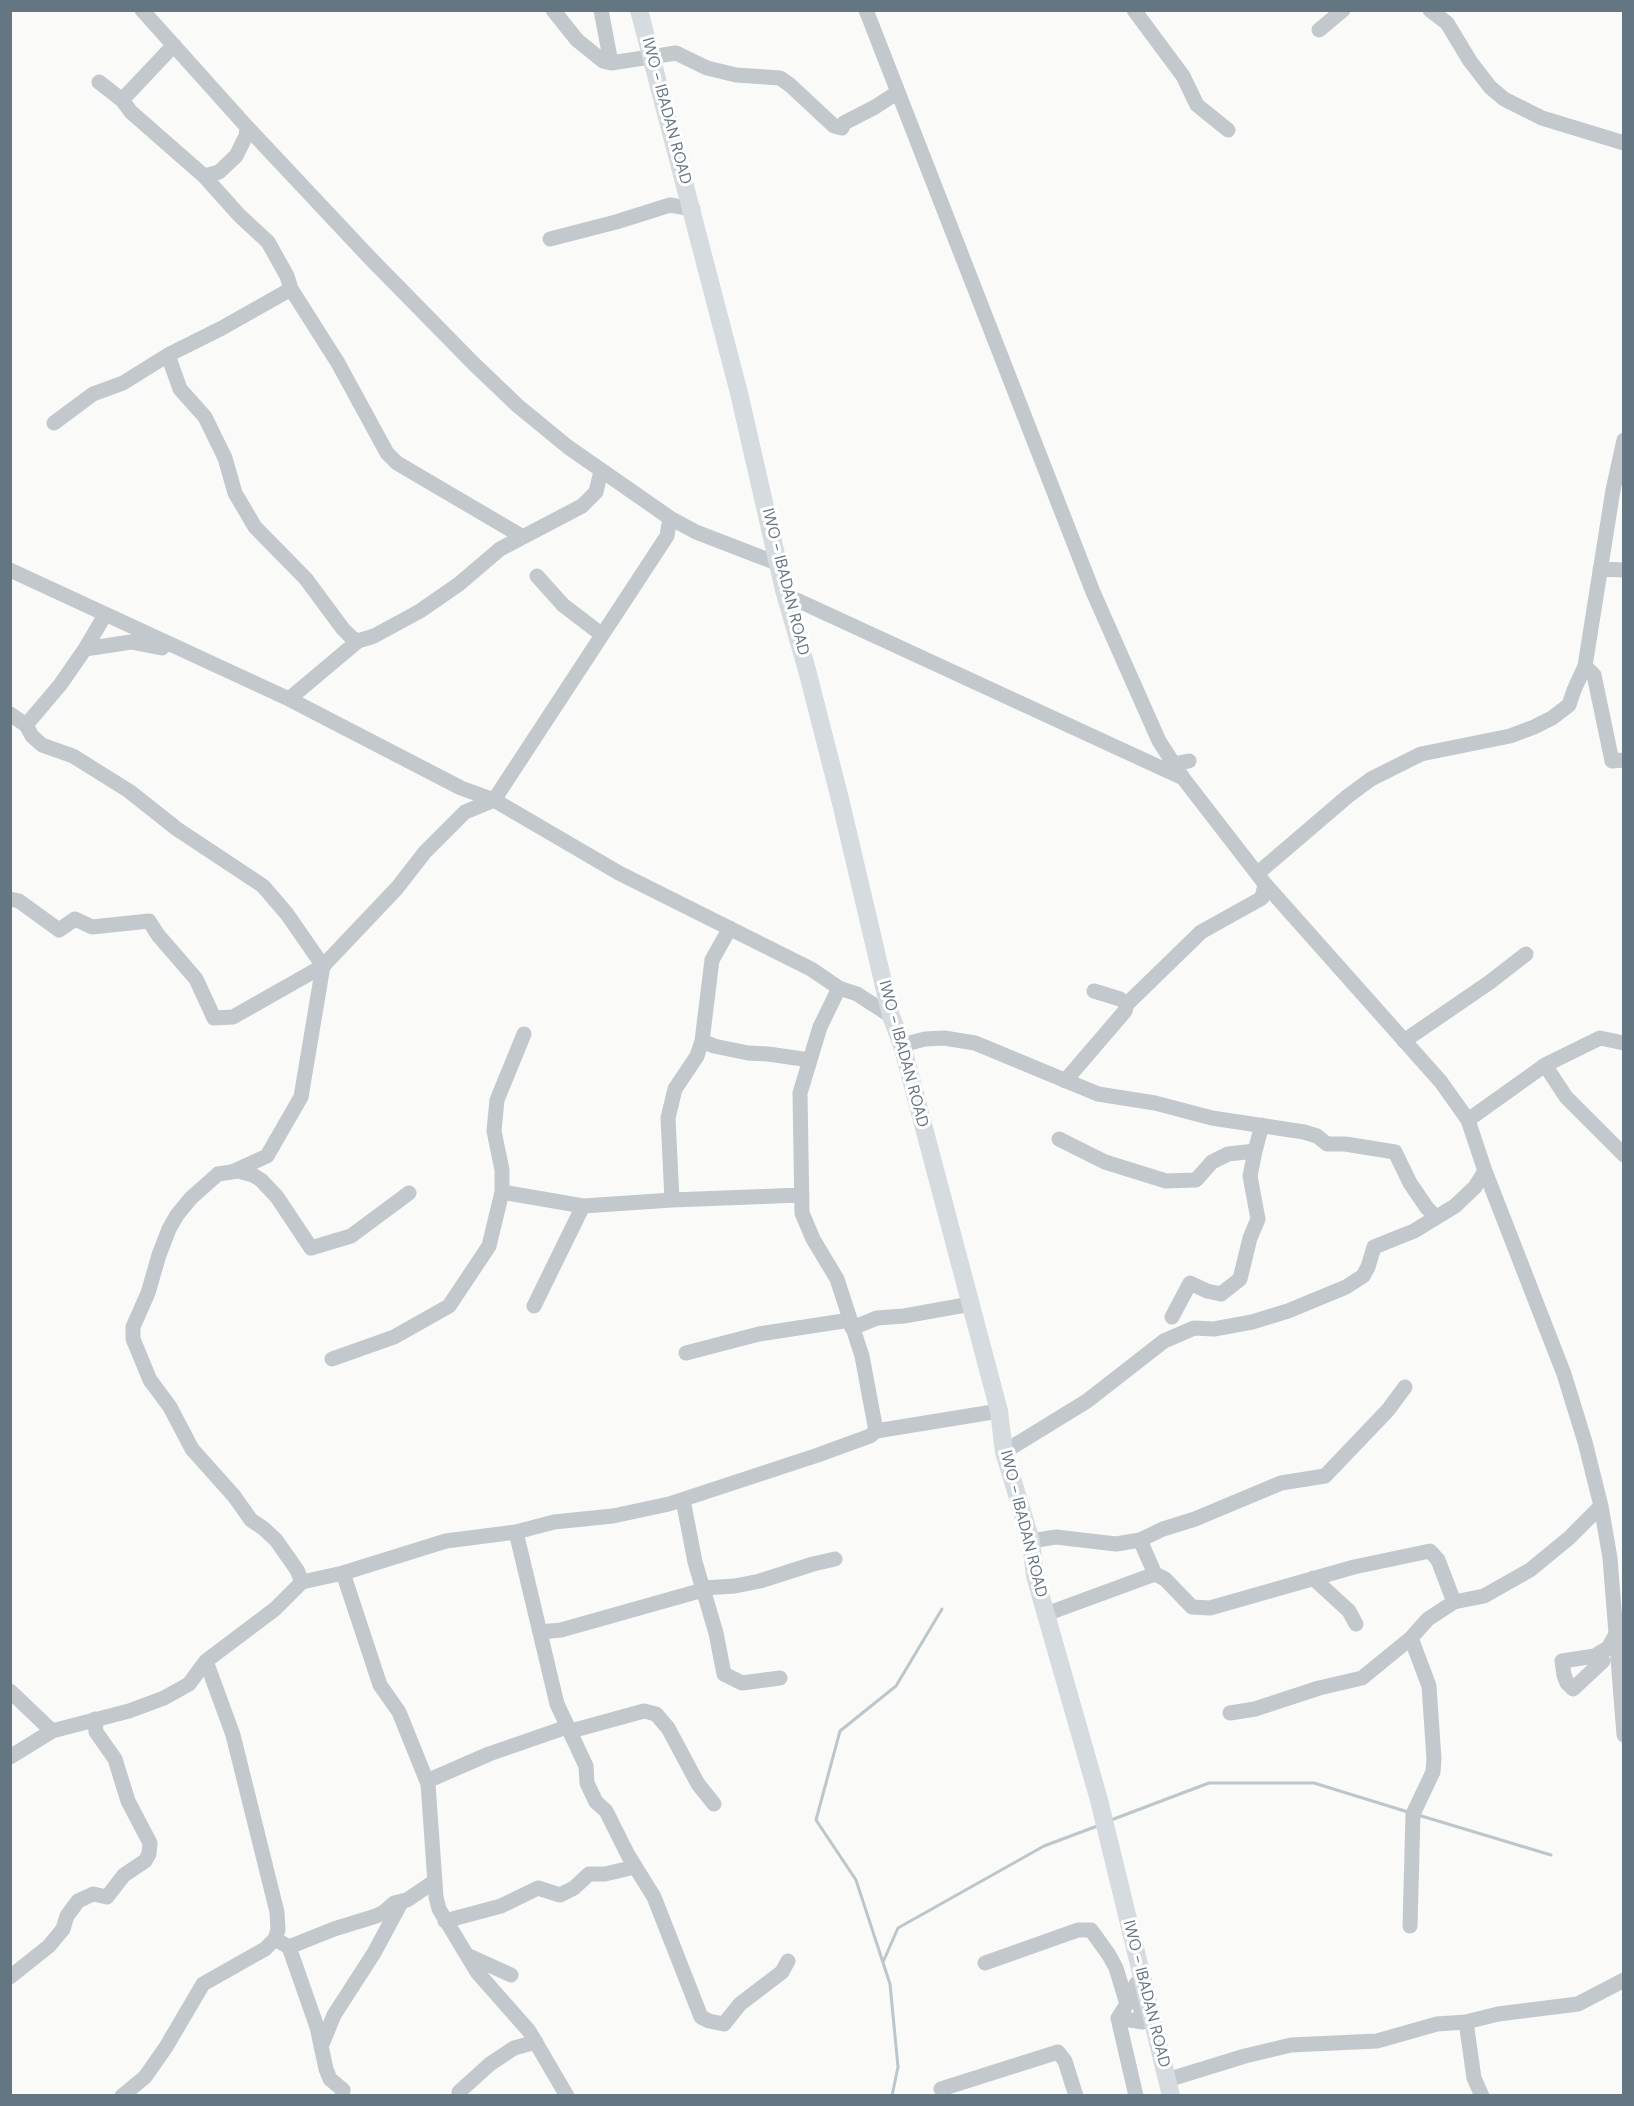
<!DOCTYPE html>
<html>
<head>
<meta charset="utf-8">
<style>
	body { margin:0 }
	#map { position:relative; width:1634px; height:2106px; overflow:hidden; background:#fafaf8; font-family:"DM Sans",sans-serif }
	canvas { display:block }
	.frame { position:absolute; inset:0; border:12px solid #657683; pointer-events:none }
</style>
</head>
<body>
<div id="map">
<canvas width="1634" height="2106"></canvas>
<div class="frame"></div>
</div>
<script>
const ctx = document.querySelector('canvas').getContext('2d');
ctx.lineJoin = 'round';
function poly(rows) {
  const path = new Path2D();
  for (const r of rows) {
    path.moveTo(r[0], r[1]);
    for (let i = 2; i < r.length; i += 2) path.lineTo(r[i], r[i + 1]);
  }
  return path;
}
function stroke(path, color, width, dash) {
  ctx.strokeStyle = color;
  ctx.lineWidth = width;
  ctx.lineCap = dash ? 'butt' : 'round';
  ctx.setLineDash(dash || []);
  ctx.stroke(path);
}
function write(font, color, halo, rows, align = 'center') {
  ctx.font = font + ' "DM Sans",sans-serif';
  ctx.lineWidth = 6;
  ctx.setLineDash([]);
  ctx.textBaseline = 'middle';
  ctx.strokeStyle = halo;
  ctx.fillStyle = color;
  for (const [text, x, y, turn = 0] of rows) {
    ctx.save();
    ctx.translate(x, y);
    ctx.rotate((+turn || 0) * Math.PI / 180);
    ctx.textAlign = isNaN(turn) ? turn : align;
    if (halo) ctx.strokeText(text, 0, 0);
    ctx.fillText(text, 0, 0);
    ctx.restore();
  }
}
stroke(poly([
	[1418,1815,1551,1855],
	[1111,1820,1209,1783,1314,1783,1408,1812],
	[883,1962,898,1928,1044,1846,1100,1825],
	[892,2096,898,2067,890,1984,856,1880,816,1820,840,1731,896,1686,942,1609]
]), '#bbc7cb', 3);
stroke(poly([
	[142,10,247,127,370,258,474,364,518,406,568,447,670,518,696,532,779,564],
	[553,10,577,40,603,61,611,63,676,53,707,68,736,75,780,78,790,85,834,126,842,128,844,123,875,107,898,92],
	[601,10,611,63],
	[866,10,1093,592,1159,741,1183,778,1265,884,1441,1082,1468,1120,1485,1171,1564,1374,1585,1442,1601,1506,1610,1558,1624,1735],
	[1134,10,1183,76,1197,105,1228,130],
	[1430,10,1447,23,1470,61,1490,87,1504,99,1542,118,1624,143],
	[1319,30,1343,10],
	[99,82,122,100,174,45],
	[122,100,131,112,204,176,239,215,268,242,287,276,291,289,338,363,387,453,397,463,523,537],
	[204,176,219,172,236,156,246,136,247,127],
	[550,239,616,222,670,205,693,209],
	[168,355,180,389,205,417,225,458,235,493,255,527,306,579,343,629,352,638,358,641],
	[54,423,93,394,123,383,168,355,222,328,291,289],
	[1600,569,1624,570],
	[10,570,289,699,461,788,494,800,619,873,811,969,839,988,857,994,891,1016],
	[537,576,563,605,601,634],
	[786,595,1183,778],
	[85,649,131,642,162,648],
	[1585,666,1594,675,1612,761,1624,760],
	[289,699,358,641,374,636,420,611,459,584,500,549,582,506,596,492,601,471],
	[10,714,26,725,60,685,85,649,105,615],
	[26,725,32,736,42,745,73,756,129,791,177,829,263,886,287,914,323,966,301,1097,267,1156,234,1171],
	[1173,764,1189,761],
	[1258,873,1348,796,1371,779,1421,754,1510,736,1534,727,1552,718,1569,705,1574,690,1585,666,1613,490,1624,440],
	[10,899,19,901,59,930,75,919,92,927,149,921,158,935,196,979,214,1018,233,1017,323,966,397,888,425,852,465,812,494,800,667,536,670,518],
	[839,988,820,1027,800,1093,802,1213,813,1239,837,1279,862,1356,876,1431],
	[1094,991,1120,999,1127,1004],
	[702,1041,714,1046,748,1053,768,1054,810,1060],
	[1404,1041,1490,982,1526,954],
	[902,1045,925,1039,944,1038,975,1043,1098,1094,1155,1103,1212,1118,1304,1132,1317,1136,1327,1144,1345,1144,1395,1152,1410,1183,1427,1208,1436,1217],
	[1545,1065,1566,1097,1624,1155],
	[1065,1081,1125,1011,1127,1004,1201,932,1262,898,1265,884],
	[1468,1120,1545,1065,1600,1038,1624,1043],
	[1059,1139,1105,1162,1166,1181,1196,1180,1212,1162,1228,1154,1255,1151],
	[502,1192,583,1206,672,1200,802,1195],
	[672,1200,668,1118,675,1089,697,1056,702,1041,712,960,730,928],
	[534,1306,583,1206],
	[1172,1317,1190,1283,1207,1291,1221,1294,1240,1279,1250,1238,1258,1219,1250,1176,1255,1151,1262,1125],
	[852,1328,877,1318,904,1316,971,1304],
	[686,1353,759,1334,850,1320],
	[332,1359,394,1337,449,1306,489,1246,502,1192,502,1170,494,1131,497,1100,524,1034],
	[1004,1452,1087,1401,1164,1341,1194,1328,1214,1329,1252,1322,1288,1311,1346,1287,1363,1276,1368,1267,1374,1247,1414,1231,1455,1206,1475,1187,1485,1171],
	[683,1500,695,1562,716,1633,724,1674,742,1683,780,1678],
	[516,1532,557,1704,586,1766,587,1783,596,1802,606,1811,628,1855,654,1897,701,2017,709,2021,724,2024,740,2004,782,1972,788,1961],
	[1140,1540,1155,1574],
	[1031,1541,1056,1537,1116,1544,1140,1540,1163,1529,1195,1519,1281,1483,1325,1476,1388,1410,1405,1387],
	[343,1573,380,1685,399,1712,428,1784,436,1897,439,1909,477,1972,529,2031,567,2096],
	[1313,1578,1349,1611,1356,1624],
	[302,1582,297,1570,276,1540,263,1528,251,1520,234,1496,192,1449,170,1407,150,1380,133,1339,133,1327,148,1293,159,1255,169,1229,177,1215,191,1198,218,1174,238,1171,253,1175,261,1180,277,1197,311,1248,351,1236,409,1193],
	[703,1588,735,1586,760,1581,813,1564,835,1559],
	[1046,1614,1155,1574,1165,1579,1192,1607,1210,1608,1354,1567,1430,1551,1438,1560,1454,1602],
	[540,1632,561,1630,703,1590],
	[1598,1654,1603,1661,1573,1689,1567,1683,1564,1675,1562,1661,1595,1656,1598,1654,1608,1648,1615,1636],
	[10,1691,52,1731],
	[1230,1713,1255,1709,1319,1688,1362,1678,1411,1638,1428,1619,1454,1602,1484,1596,1530,1570,1569,1538,1601,1506],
	[571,1731,644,1711,656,1714,668,1728,698,1784,714,1804],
	[10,1757,52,1731,129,1711,164,1698,189,1684,206,1661,275,1609,302,1582,343,1573,446,1541,516,1532,554,1522,613,1516,669,1504,818,1455,870,1436,876,1431,999,1411],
	[427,1781,489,1754,567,1727],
	[445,1921,501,1906,538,1888,560,1895,574,1888,589,1874,605,1874,635,1867],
	[1410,1926,1413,1814,1433,1772,1434,1759,1429,1686,1411,1638],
	[275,1939,289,1947,334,1929,376,1916,384,1912,394,1903,407,1900,435,1881],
	[289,1947,317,2027,326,2069,330,2079,343,2090,342,2096],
	[467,1955,511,1975],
	[985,1963,1078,1930,1091,1930,1109,1955,1116,1968,1127,2004,1118,2018,1143,2022,1136,1984],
	[10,1977,49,1946,63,1929,67,1916,78,1901,93,1894,107,1897,124,1875,145,1861,149,1854,150,1843,128,1801,115,1759,96,1732,95,1719],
	[1118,2018,1136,2096],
	[1466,2022,1474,2078,1482,2096],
	[321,2047,334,2015,374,1953,402,1901],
	[1167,2080,1245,2056,1291,2045,1377,2041,1437,2024,1466,2022,1498,2014,1578,2004,1624,1980],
	[941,2089,1058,2052,1065,2061,1076,2096],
	[122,2096,145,2077,166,2047,203,1984,265,1949,275,1939,278,1930,277,1912,233,1735,206,1661],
	[459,2096,459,2092,490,2064,514,2048,536,2042]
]), '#c3c8cc', 15);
stroke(poly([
	[639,10,739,393,784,590,807,670,841,803,891,1016,902,1045,999,1411,1004,1452,1031,1541,1035,1576,1099,1800,1171,2096]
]), '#d6dbdf', 18);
write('16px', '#657683', '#fff', [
	["IWO - IBADAN ROAD",666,111,75],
	["IWO - IBADAN ROAD",785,582,76],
	["IWO - IBADAN ROAD",903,1054,75],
	["IWO - IBADAN ROAD",1023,1524,76],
	["IWO - IBADAN ROAD",1146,1994,76]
]);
</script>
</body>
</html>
